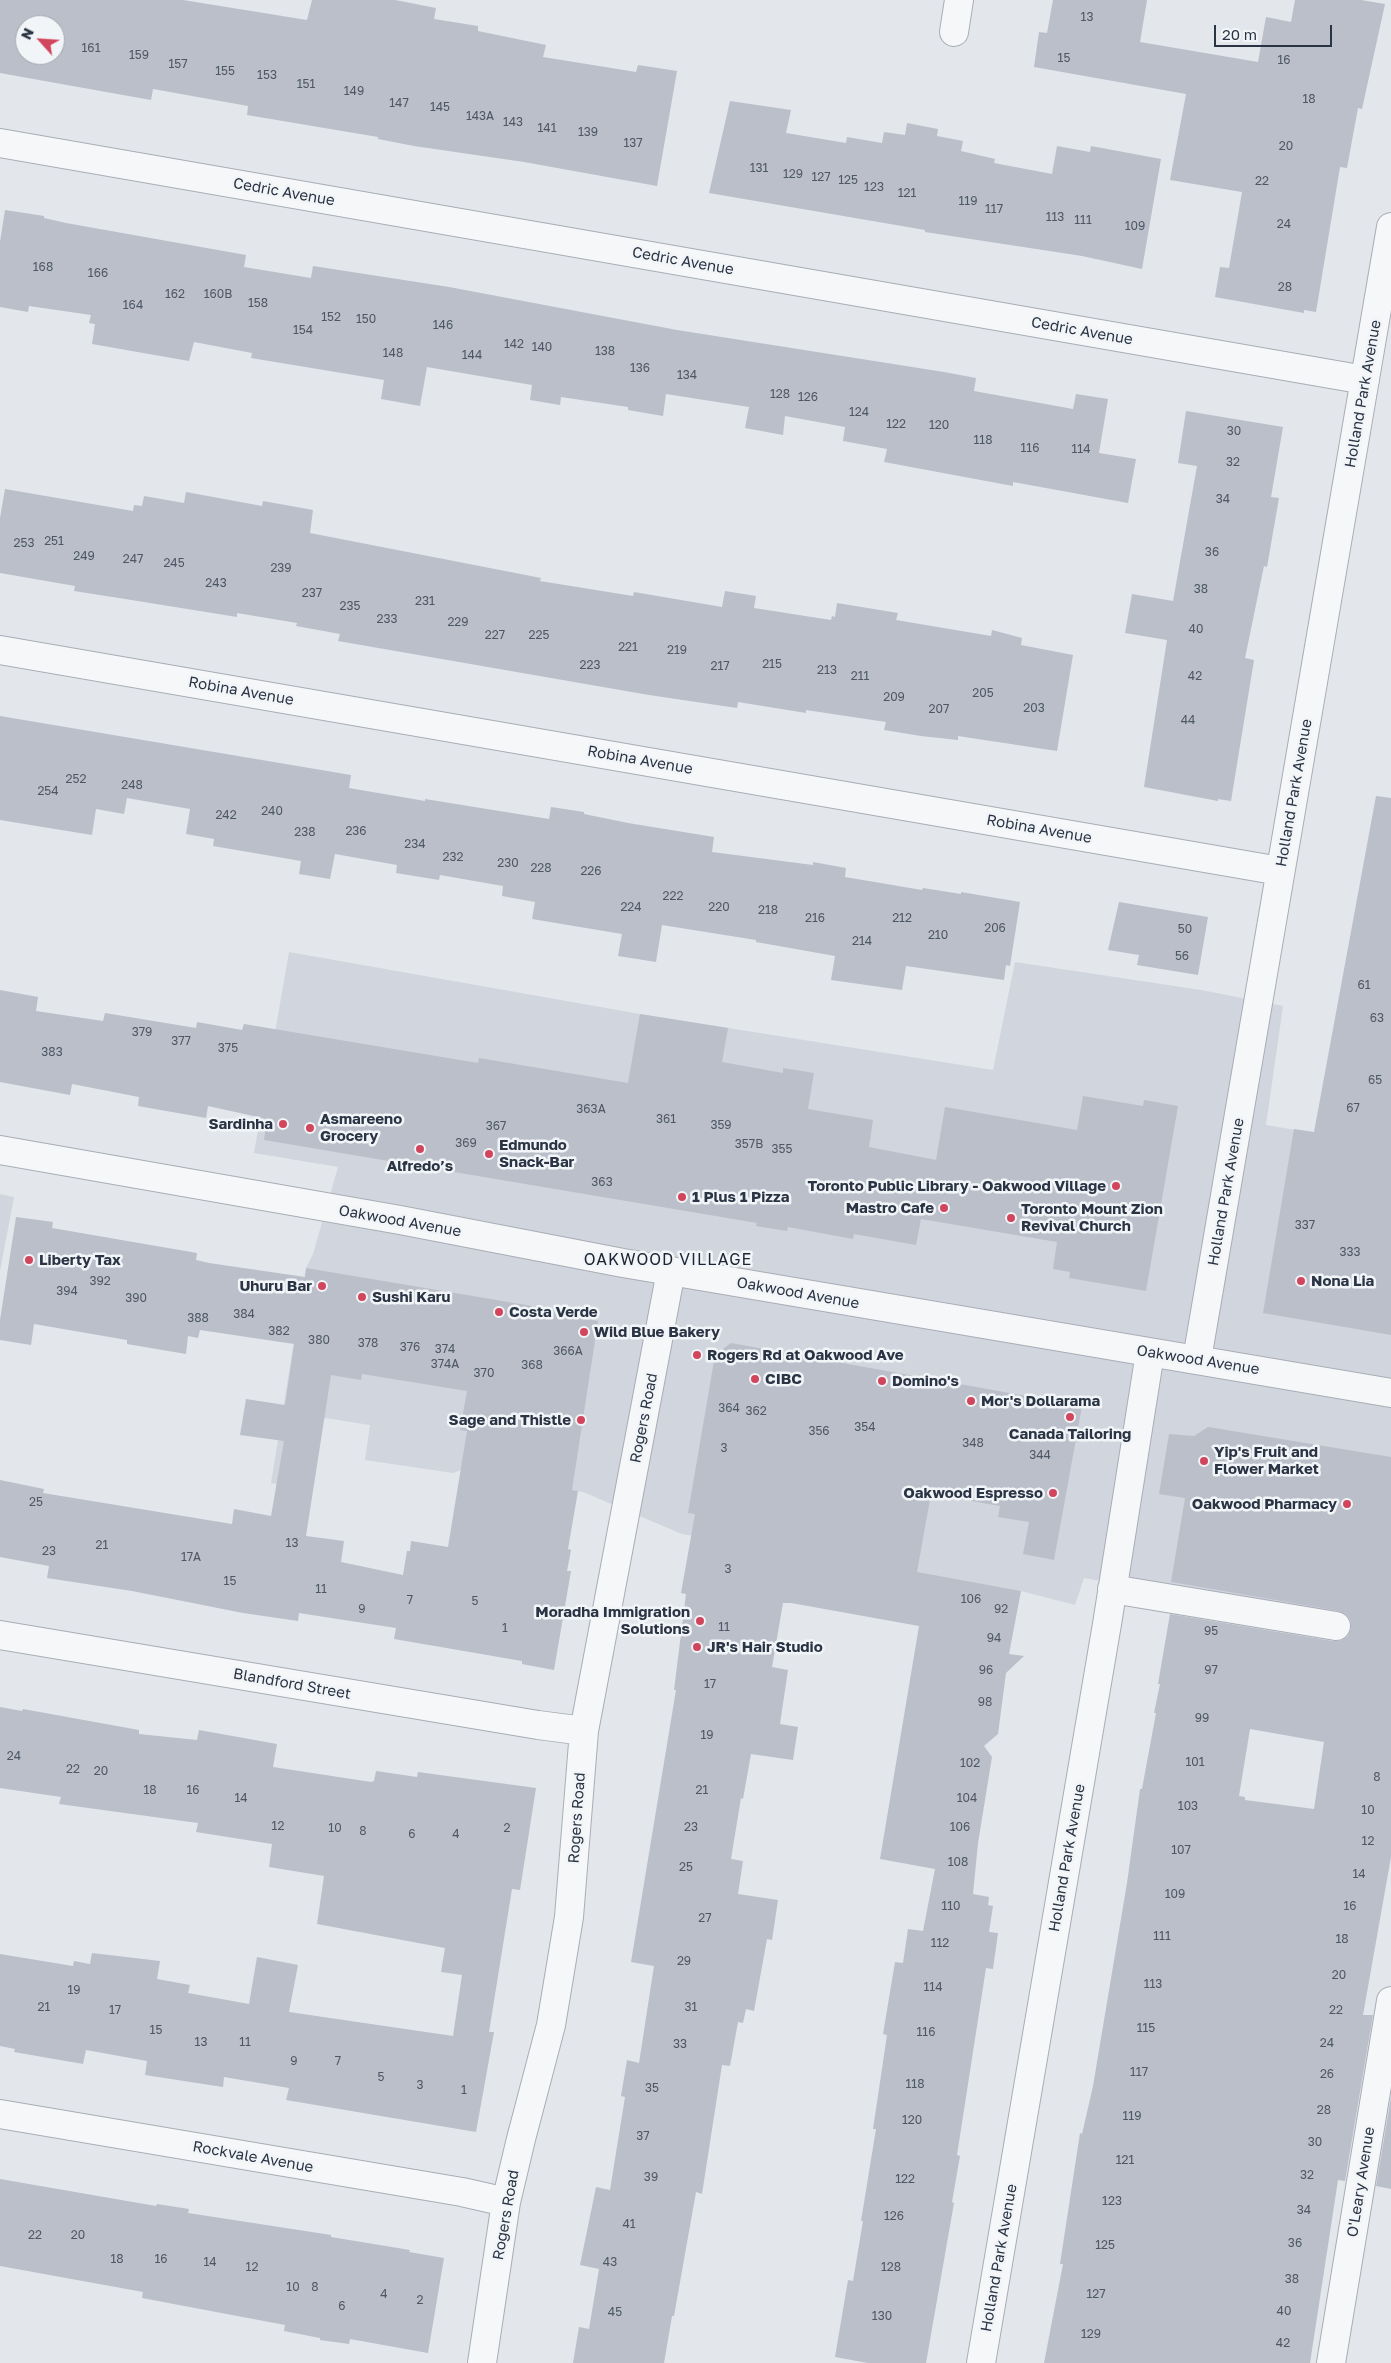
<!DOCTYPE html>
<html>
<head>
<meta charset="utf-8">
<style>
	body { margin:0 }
	#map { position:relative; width:1391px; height:2363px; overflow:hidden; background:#e3e6eb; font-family:"Golos Text",sans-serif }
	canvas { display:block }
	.north { position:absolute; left:15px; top:15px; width:50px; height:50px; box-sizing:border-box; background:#f2f5f8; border:1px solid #a2a8b0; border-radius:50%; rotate:296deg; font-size:14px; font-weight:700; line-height:20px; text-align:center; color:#2a3444 }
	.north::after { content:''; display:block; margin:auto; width:18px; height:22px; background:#d2465d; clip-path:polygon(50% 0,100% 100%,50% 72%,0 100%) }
	.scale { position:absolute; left:1214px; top:25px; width:118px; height:22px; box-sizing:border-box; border:2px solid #2a3444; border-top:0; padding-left:6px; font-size:15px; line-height:18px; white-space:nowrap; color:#2a3444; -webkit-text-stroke:4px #f2f5f8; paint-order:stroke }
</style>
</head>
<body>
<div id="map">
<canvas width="1391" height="2363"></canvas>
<div class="north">N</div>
<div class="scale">20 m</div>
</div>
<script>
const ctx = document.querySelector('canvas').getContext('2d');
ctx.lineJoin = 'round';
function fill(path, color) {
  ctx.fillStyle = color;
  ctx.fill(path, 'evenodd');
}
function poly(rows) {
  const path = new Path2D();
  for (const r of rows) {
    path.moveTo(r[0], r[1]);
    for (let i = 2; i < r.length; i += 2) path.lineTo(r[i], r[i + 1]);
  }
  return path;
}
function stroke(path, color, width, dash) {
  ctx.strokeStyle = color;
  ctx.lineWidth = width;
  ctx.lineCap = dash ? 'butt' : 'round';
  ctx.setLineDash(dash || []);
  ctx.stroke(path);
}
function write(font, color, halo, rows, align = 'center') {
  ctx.font = font + ' "Golos Text",sans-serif';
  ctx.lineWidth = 5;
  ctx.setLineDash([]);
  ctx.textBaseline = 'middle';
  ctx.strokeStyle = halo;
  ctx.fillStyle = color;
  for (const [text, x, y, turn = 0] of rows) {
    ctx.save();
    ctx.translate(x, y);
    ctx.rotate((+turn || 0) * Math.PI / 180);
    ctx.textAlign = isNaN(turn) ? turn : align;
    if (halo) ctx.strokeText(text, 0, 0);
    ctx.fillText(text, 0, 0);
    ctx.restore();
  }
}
fill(poly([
	[289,952,640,1014,993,1070,1015,962,1201,990,1283,1006,1266,1125,1391,1146,1391,1546,1361,1541,1348,1624,1084,1578,1075,1605,1021,1591,682,1534,583,1492,461,1470,453,1473,365,1460,370,1425,325,1418,277,1484,271,1483,306,1268,313,1254,338,1167,254,1153],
	[0,1194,14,1197,0,1271]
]), '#d1d5dd');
fill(poly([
	[0,0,183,0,307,20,312,0,395,0,436,8,434,19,478,26,478,31,546,45,543,57,636,72,638,65,677,71,657,186,524,162,414,146,378,139,378,137,247,115,248,106,153,89,151,100,0,73],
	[25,25,55,25,55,55,25,55],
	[1053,0,1147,0,1140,42,1258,62,1266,17,1291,22,1295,0,1361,0,1385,4,1362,109,1358,108,1347,168,1340,167,1316,312,1304,310,1304,313,1215,297,1220,267,1229,268,1242,192,1170,180,1186,94,1034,67,1039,32,1047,33],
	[730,101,791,110,786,133,846,143,847,137,882,143,884,132,905,135,907,123,938,129,937,136,963,141,961,151,995,159,994,163,1052,174,1057,146,1090,152,1091,146,1161,159,1142,269,1082,256,925,232,925,230,709,193],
	[5,210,44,216,44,218,66,223,246,255,244,267,311,278,313,266,449,287,677,330,944,372,976,378,974,391,1073,409,1076,394,1108,399,1099,453,1136,459,1128,503,1013,482,1013,486,884,462,887,449,843,441,845,427,785,416,783,435,745,428,749,407,666,394,663,416,628,410,628,407,561,397,560,405,530,400,532,385,427,367,420,406,381,399,384,380,251,358,252,353,194,342,189,361,92,344,95,324,89,323,91,315,29,306,28,312,0,307,0,242],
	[1186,411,1283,427,1271,497,1279,498,1267,567,1264,566,1245,658,1254,660,1231,801,1218,799,1218,801,1144,787,1167,640,1125,633,1132,594,1173,601,1197,466,1178,463],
	[5,489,133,511,134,505,142,506,144,496,184,503,186,492,262,506,263,501,313,510,310,533,541,578,540,581,633,596,634,592,722,607,725,591,756,596,754,608,831,620,832,616,835,617,837,603,898,613,896,620,991,636,992,630,1022,638,1021,645,1073,655,1057,751,958,736,958,740,921,736,884,730,886,722,806,710,806,713,738,702,737,708,649,695,338,641,340,634,296,626,297,623,237,613,237,617,119,598,74,591,75,586,0,573,0,518],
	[0,716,351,775,349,788,425,801,425,799,549,819,551,807,584,812,584,814,628,823,714,837,712,852,813,865,813,862,846,868,845,877,922,890,923,888,961,894,961,892,1020,902,1010,966,1006,965,1004,980,906,966,902,990,831,980,835,956,756,942,756,940,662,925,656,962,618,956,622,934,532,919,535,902,502,896,503,886,440,875,439,880,396,873,397,865,335,854,330,879,299,874,301,861,213,846,214,839,186,834,190,809,127,798,124,814,96,809,92,835,0,820],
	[1376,796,1391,798,1391,1335,1263,1313,1294,1129,1314,1132],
	[1119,902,1208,917,1198,975,1137,965,1139,955,1108,950],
	[0,990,38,997,36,1011,103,1021,105,1013,196,1028,197,1022,242,1030,244,1024,478,1063,479,1058,628,1083,640,1014,728,1028,722,1062,783,1073,783,1068,814,1073,808,1109,873,1120,869,1147,936,1160,945,1107,1077,1130,1083,1096,1143,1106,1144,1100,1178,1106,1146,1291,1069,1278,1070,1272,1053,1269,1057,1242,921,1219,916,1245,854,1234,853,1239,788,1227,787,1231,756,1226,757,1223,264,1140,267,1119,208,1106,206,1118,138,1106,139,1097,72,1084,70,1095,0,1082],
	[16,1217,53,1222,52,1228,197,1253,196,1260,209,1263,305,1277,306,1268,562,1311,562,1315,598,1321,572,1490,578,1491,568,1549,571,1550,567,1571,571,1571,554,1670,522,1664,522,1661,394,1639,396,1628,299,1613,298,1621,243,1613,132,1591,47,1578,49,1566,0,1557,0,1480,44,1489,43,1493,232,1524,234,1509,271,1516,284,1441,240,1435,246,1399,285,1405,294,1344,200,1330,198,1338,188,1336,186,1354,127,1344,127,1340,34,1324,31,1345,0,1340,0,1320],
	[362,1374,467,1391,460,1430,467,1431,448,1547,411,1541,410,1551,407,1551,403,1575,341,1562,344,1541,306,1536,331,1375,361,1380],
	[731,1343,1082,1406,1054,1560,1023,1554,1029,1522,998,1517,1000,1506,931,1494,917,1572,1021,1591,1009,1654,1024,1656,1006,1673,998,1734,984,1746,992,1757,978,1843,973,1894,989,1897,988,1905,993,1906,989,1932,998,1933,993,1969,986,1968,957,2155,960,2156,952,2202,954,2203,926,2363,868,2363,835,2357,848,2280,853,2281,863,2221,861,2221,876,2129,873,2129,887,2035,883,2034,895,1962,903,1963,908,1929,923,1931,935,1869,880,1859,919,1626,791,1603,783,1603,772,1667,788,1670,780,1724,798,1727,793,1760,751,1754,743,1799,741,1798,731,1859,743,1861,738,1894,778,1900,772,1940,767,1939,754,2011,746,2009,743,2023,738,2022,730,2066,722,2065,702,2194,696,2192,674,2316,672,2316,664,2363,573,2363,579,2327,589,2329,599,2269,580,2265,596,2187,610,2190,625,2097,621,2096,627,2060,639,2063,654,1966,631,1962,676,1690,674,1690,686,1594,681,1593,695,1514,688,1513,715,1355],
	[1208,1427,1391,1457,1391,1857,1363,2015,1373,2015,1345,2181,1338,2180,1310,2363,1044,2363,1063,2264,1060,2264,1080,2133,1082,2134,1093,2086,1127,1883,1140,1789,1142,1789,1156,1713,1154,1713,1160,1684,1158,1684,1170,1614,1333,1641,1342,1640,1348,1636,1351,1629,1350,1620,1346,1614,1339,1611,1171,1582,1185,1498,1159,1494,1169,1434,1194,1436],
	[1250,1729,1324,1742,1314,1809,1245,1800,1245,1797,1239,1796],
	[0,1707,22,1711,23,1709,139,1730,139,1734,197,1740,199,1730,277,1744,273,1767,371,1782,374,1781,376,1771,417,1777,418,1772,536,1788,520,1890,512,1889,489,2032,494,2032,476,2132,286,2100,289,2088,224,2077,223,2087,145,2075,147,2061,86,2050,83,2064,14,2052,15,2049,0,2046,0,1954,73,1966,74,1961,90,1964,92,1953,160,1961,157,1979,190,1985,188,1993,249,2004,257,1957,298,1965,289,2012,453,2036,462,1975,441,1972,445,1948,317,1924,324,1876,269,1867,272,1844,196,1832,198,1823,59,1804,61,1797,0,1788],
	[1391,2097,1391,2189,1376,2186],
	[0,2179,156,2206,157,2204,189,2209,188,2213,331,2235,331,2237,410,2250,409,2252,444,2258,428,2353,350,2339,349,2344,320,2340,320,2338,284,2331,285,2325,142,2298,143,2292,0,2266]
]), '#babfc9');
const minor = poly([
	[954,32,959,0],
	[0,143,1365,380],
	[0,650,1280,871],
	[0,1150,400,1220,623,1263,1391,1393],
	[1197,1359,1391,227],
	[1112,1589,1336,1626],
	[0,1635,538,1725,584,1731],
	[0,2114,462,2192,506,2202],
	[482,2363,506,2202,521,2139,551,2025,569,1917,584,1731,671,1271],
	[981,2363,1107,1624,1150,1353],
	[1331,2363,1391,2001]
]);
stroke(minor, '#a8adb6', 30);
stroke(minor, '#f6f7f9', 28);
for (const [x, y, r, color] of [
	[283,1124,5,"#d2465d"],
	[310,1128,5,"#d2465d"],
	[420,1149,5,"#d2465d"],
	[489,1154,5,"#d2465d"],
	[1116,1186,5,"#d2465d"],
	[682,1197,5,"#d2465d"],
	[944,1208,5,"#d2465d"],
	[1011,1218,5,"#d2465d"],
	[29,1260,5,"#d2465d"],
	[1301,1281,5,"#d2465d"],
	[322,1286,5,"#d2465d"],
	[362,1297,5,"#d2465d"],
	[499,1312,5,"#d2465d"],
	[584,1332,5,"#d2465d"],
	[697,1355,5,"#d2465d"],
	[755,1379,5,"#d2465d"],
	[882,1381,5,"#d2465d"],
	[971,1401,5,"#d2465d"],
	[1070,1417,5,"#d2465d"],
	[581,1420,5,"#d2465d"],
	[1204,1461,5,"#d2465d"],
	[1053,1493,5,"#d2465d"],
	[1347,1504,5,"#d2465d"],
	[700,1621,5,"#d2465d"],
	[697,1647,5,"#d2465d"]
]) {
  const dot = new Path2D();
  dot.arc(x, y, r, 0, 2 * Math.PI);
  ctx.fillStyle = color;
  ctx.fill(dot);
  stroke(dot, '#f2f5f8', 2);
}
write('12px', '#4e5765', null, [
	["13",1087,17],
	["161",91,48],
	["159",139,55],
	["15",1064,58],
	["16",1284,60],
	["157",178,64],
	["155",225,71],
	["153",267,75],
	["151",306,84],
	["149",354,91],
	["18",1309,99],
	["147",399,103],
	["145",440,107],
	["143A",480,116],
	["143",513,122],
	["141",547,128],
	["139",588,132],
	["137",633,143],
	["20",1286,146],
	["131",759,168],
	["129",793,174],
	["127",821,177],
	["125",848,180],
	["22",1262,181],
	["123",874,187],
	["121",907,193],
	["119",968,201],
	["117",994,209],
	["113",1055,217],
	["111",1083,220],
	["24",1284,224],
	["109",1135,226],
	["168",43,267],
	["166",98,273],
	["28",1285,287],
	["162",175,294],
	["160B",218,294],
	["158",258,303],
	["164",133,305],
	["152",331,317],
	["150",366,319],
	["146",443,325],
	["154",303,330],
	["142",514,344],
	["140",542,347],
	["138",605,351],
	["148",393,353],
	["144",472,355],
	["136",640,368],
	["134",687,375],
	["128",780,394],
	["126",808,397],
	["124",859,412],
	["122",896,424],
	["120",939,425],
	["30",1234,431],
	["118",983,440],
	["116",1030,448],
	["114",1081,449],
	["32",1233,462],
	["34",1223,499],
	["251",54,541],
	["253",24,543],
	["36",1212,552],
	["249",84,556],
	["247",133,559],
	["245",174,563],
	["239",281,568],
	["243",216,583],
	["38",1201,589],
	["237",312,593],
	["231",425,601],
	["235",350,606],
	["233",387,619],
	["229",458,622],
	["40",1196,629],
	["227",495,635],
	["225",539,635],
	["221",628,647],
	["219",677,650],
	["215",772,664],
	["223",590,665],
	["217",720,666],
	["213",827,670],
	["211",860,676],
	["42",1195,676],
	["205",983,693],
	["209",894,697],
	["203",1034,708],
	["207",939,709],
	["44",1188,720],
	["252",76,779],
	["248",132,785],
	["254",48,791],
	["240",272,811],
	["242",226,815],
	["236",356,831],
	["238",305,832],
	["234",415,844],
	["232",453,857],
	["230",508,863],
	["228",541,868],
	["226",591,871],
	["222",673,896],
	["224",631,907],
	["220",719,907],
	["218",768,910],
	["216",815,918],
	["212",902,918],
	["206",995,928],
	["50",1185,929],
	["210",938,935],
	["214",862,941],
	["56",1182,956],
	["61",1364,985],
	["63",1377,1018],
	["379",142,1032],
	["377",181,1041],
	["375",228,1048],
	["383",52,1052],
	["65",1375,1080],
	["67",1353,1108],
	["363A",591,1109],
	["361",666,1119],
	["359",721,1125],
	["367",496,1126],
	["369",466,1143],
	["357B",749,1144],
	["355",782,1149],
	["363",602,1182],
	["337",1305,1225],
	["333",1350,1252],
	["392",100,1281],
	["394",67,1291],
	["390",136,1298],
	["384",244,1314],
	["388",198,1318],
	["382",279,1331],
	["380",319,1340],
	["378",368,1343],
	["376",410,1347],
	["374",445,1349],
	["366A",568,1351],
	["374A",445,1364],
	["368",532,1365],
	["370",484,1373],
	["364",729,1408],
	["362",756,1411],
	["354",865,1427],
	["356",819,1431],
	["348",973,1443],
	["3",724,1448],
	["344",1040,1455],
	["25",36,1502],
	["13",292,1543],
	["21",102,1545],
	["23",49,1551],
	["17A",191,1557],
	["3",728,1569],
	["15",230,1581],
	["11",321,1589],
	["106",971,1599],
	["7",410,1600],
	["5",475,1601],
	["9",362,1609],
	["92",1001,1609],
	["11",724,1627],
	["1",505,1628],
	["95",1211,1631],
	["94",994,1638],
	["96",986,1670],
	["97",1211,1670],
	["17",710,1684],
	["98",985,1702],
	["99",1202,1718],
	["19",707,1735],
	["24",14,1756],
	["101",1195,1762],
	["102",970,1763],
	["22",73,1769],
	["20",101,1771],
	["8",1377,1777],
	["18",150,1790],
	["16",193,1790],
	["21",702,1790],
	["14",241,1798],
	["104",967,1798],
	["103",1188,1806],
	["10",1368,1810],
	["12",278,1826],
	["23",691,1827],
	["106",960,1827],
	["10",335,1828],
	["2",507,1828],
	["8",363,1831],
	["6",412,1834],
	["4",456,1834],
	["12",1368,1841],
	["107",1181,1850],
	["108",958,1862],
	["25",686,1867],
	["14",1359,1874],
	["109",1175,1894],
	["110",951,1906],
	["16",1350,1906],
	["27",705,1918],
	["111",1162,1936],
	["18",1342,1939],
	["112",940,1943],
	["29",684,1961],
	["20",1339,1975],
	["113",1153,1984],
	["114",933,1987],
	["19",74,1990],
	["21",44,2007],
	["31",691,2007],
	["17",115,2010],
	["22",1336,2010],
	["115",1146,2028],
	["15",156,2030],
	["116",926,2032],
	["13",201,2042],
	["11",245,2042],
	["24",1327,2043],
	["33",680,2044],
	["9",294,2061],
	["7",338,2061],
	["117",1139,2072],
	["26",1327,2074],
	["5",381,2077],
	["118",915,2084],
	["3",420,2085],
	["35",652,2088],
	["1",464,2090],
	["28",1324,2110],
	["119",1132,2116],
	["120",912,2120],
	["37",643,2136],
	["30",1315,2142],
	["121",1125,2160],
	["32",1307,2175],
	["39",651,2177],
	["122",905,2179],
	["123",1112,2201],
	["34",1304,2210],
	["126",894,2216],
	["41",629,2224],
	["22",35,2235],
	["20",78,2235],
	["36",1295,2243],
	["125",1105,2245],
	["18",117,2259],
	["16",161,2259],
	["14",210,2262],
	["43",610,2262],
	["12",252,2267],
	["128",891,2267],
	["38",1292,2279],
	["10",293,2287],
	["8",315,2287],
	["4",384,2294],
	["127",1096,2294],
	["2",420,2300],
	["6",342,2306],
	["40",1284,2311],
	["45",615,2312],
	["130",882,2316],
	["129",1091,2334],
	["42",1283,2343]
]);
write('15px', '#2a3444', '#f2f5f8', [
	["Cedric Avenue",284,192,10],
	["Cedric Avenue",683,261,10],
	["Cedric Avenue",1082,331,10],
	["Holland Park Avenue",1363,394,-80],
	["Robina Avenue",241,691,10],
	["Robina Avenue",640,760,10],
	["Holland Park Avenue",1294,793,-80],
	["Robina Avenue",1039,829,10],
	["Holland Park Avenue",1226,1192,-80],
	["Oakwood Avenue",400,1221,10],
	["Oakwood Avenue",798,1293,10],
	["Oakwood Avenue",1198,1360,9],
	["Rogers Road",644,1418,-79],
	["Blandford Street",292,1684,10],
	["Rogers Road",577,1818,-86],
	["Holland Park Avenue",1067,1858,-80],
	["Rockvale Avenue",253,2157,10],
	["O'Leary Avenue",1361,2182,-81],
	["Rogers Road",506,2215,-80],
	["Holland Park Avenue",999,2258,-80]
]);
write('bold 15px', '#2a3444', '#f2f5f8', [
	["Asmareeno",320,1119],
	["Grocery",320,1136],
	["Sardinha",273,1124,"right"],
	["Edmundo",499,1145],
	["Snack-Bar",499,1162],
	["Alfredo’s",420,1166,"center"],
	["Toronto Public Library - Oakwood Village",1106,1186,"right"],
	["1 Plus 1 Pizza",692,1197],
	["Mastro Cafe",934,1208,"right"],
	["Toronto Mount Zion",1021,1209],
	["Revival Church",1021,1226],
	["Liberty Tax",39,1260],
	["Nona Lia",1311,1281],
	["Uhuru Bar",312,1286,"right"],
	["Sushi Karu",372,1297],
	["Costa Verde",509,1312],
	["Wild Blue Bakery",594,1332],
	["Rogers Rd at Oakwood Ave",707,1355],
	["CIBC",765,1379],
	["Domino's",892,1381],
	["Mor's Dollarama",981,1401],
	["Sage and Thistle",571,1420,"right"],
	["Canada Tailoring",1070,1434,"center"],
	["Yip's Fruit and",1214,1452],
	["Flower Market",1214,1469],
	["Oakwood Espresso",1043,1493,"right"],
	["Oakwood Pharmacy",1337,1504,"right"],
	["Moradha Immigration",690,1612,"right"],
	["Solutions",690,1629,"right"],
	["JR's Hair Studio",707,1647]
], 'left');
ctx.letterSpacing = '1px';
write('16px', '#1c2535', '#f2f5f8', [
	["OAKWOOD VILLAGE",668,1260]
]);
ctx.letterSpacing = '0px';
</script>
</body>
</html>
